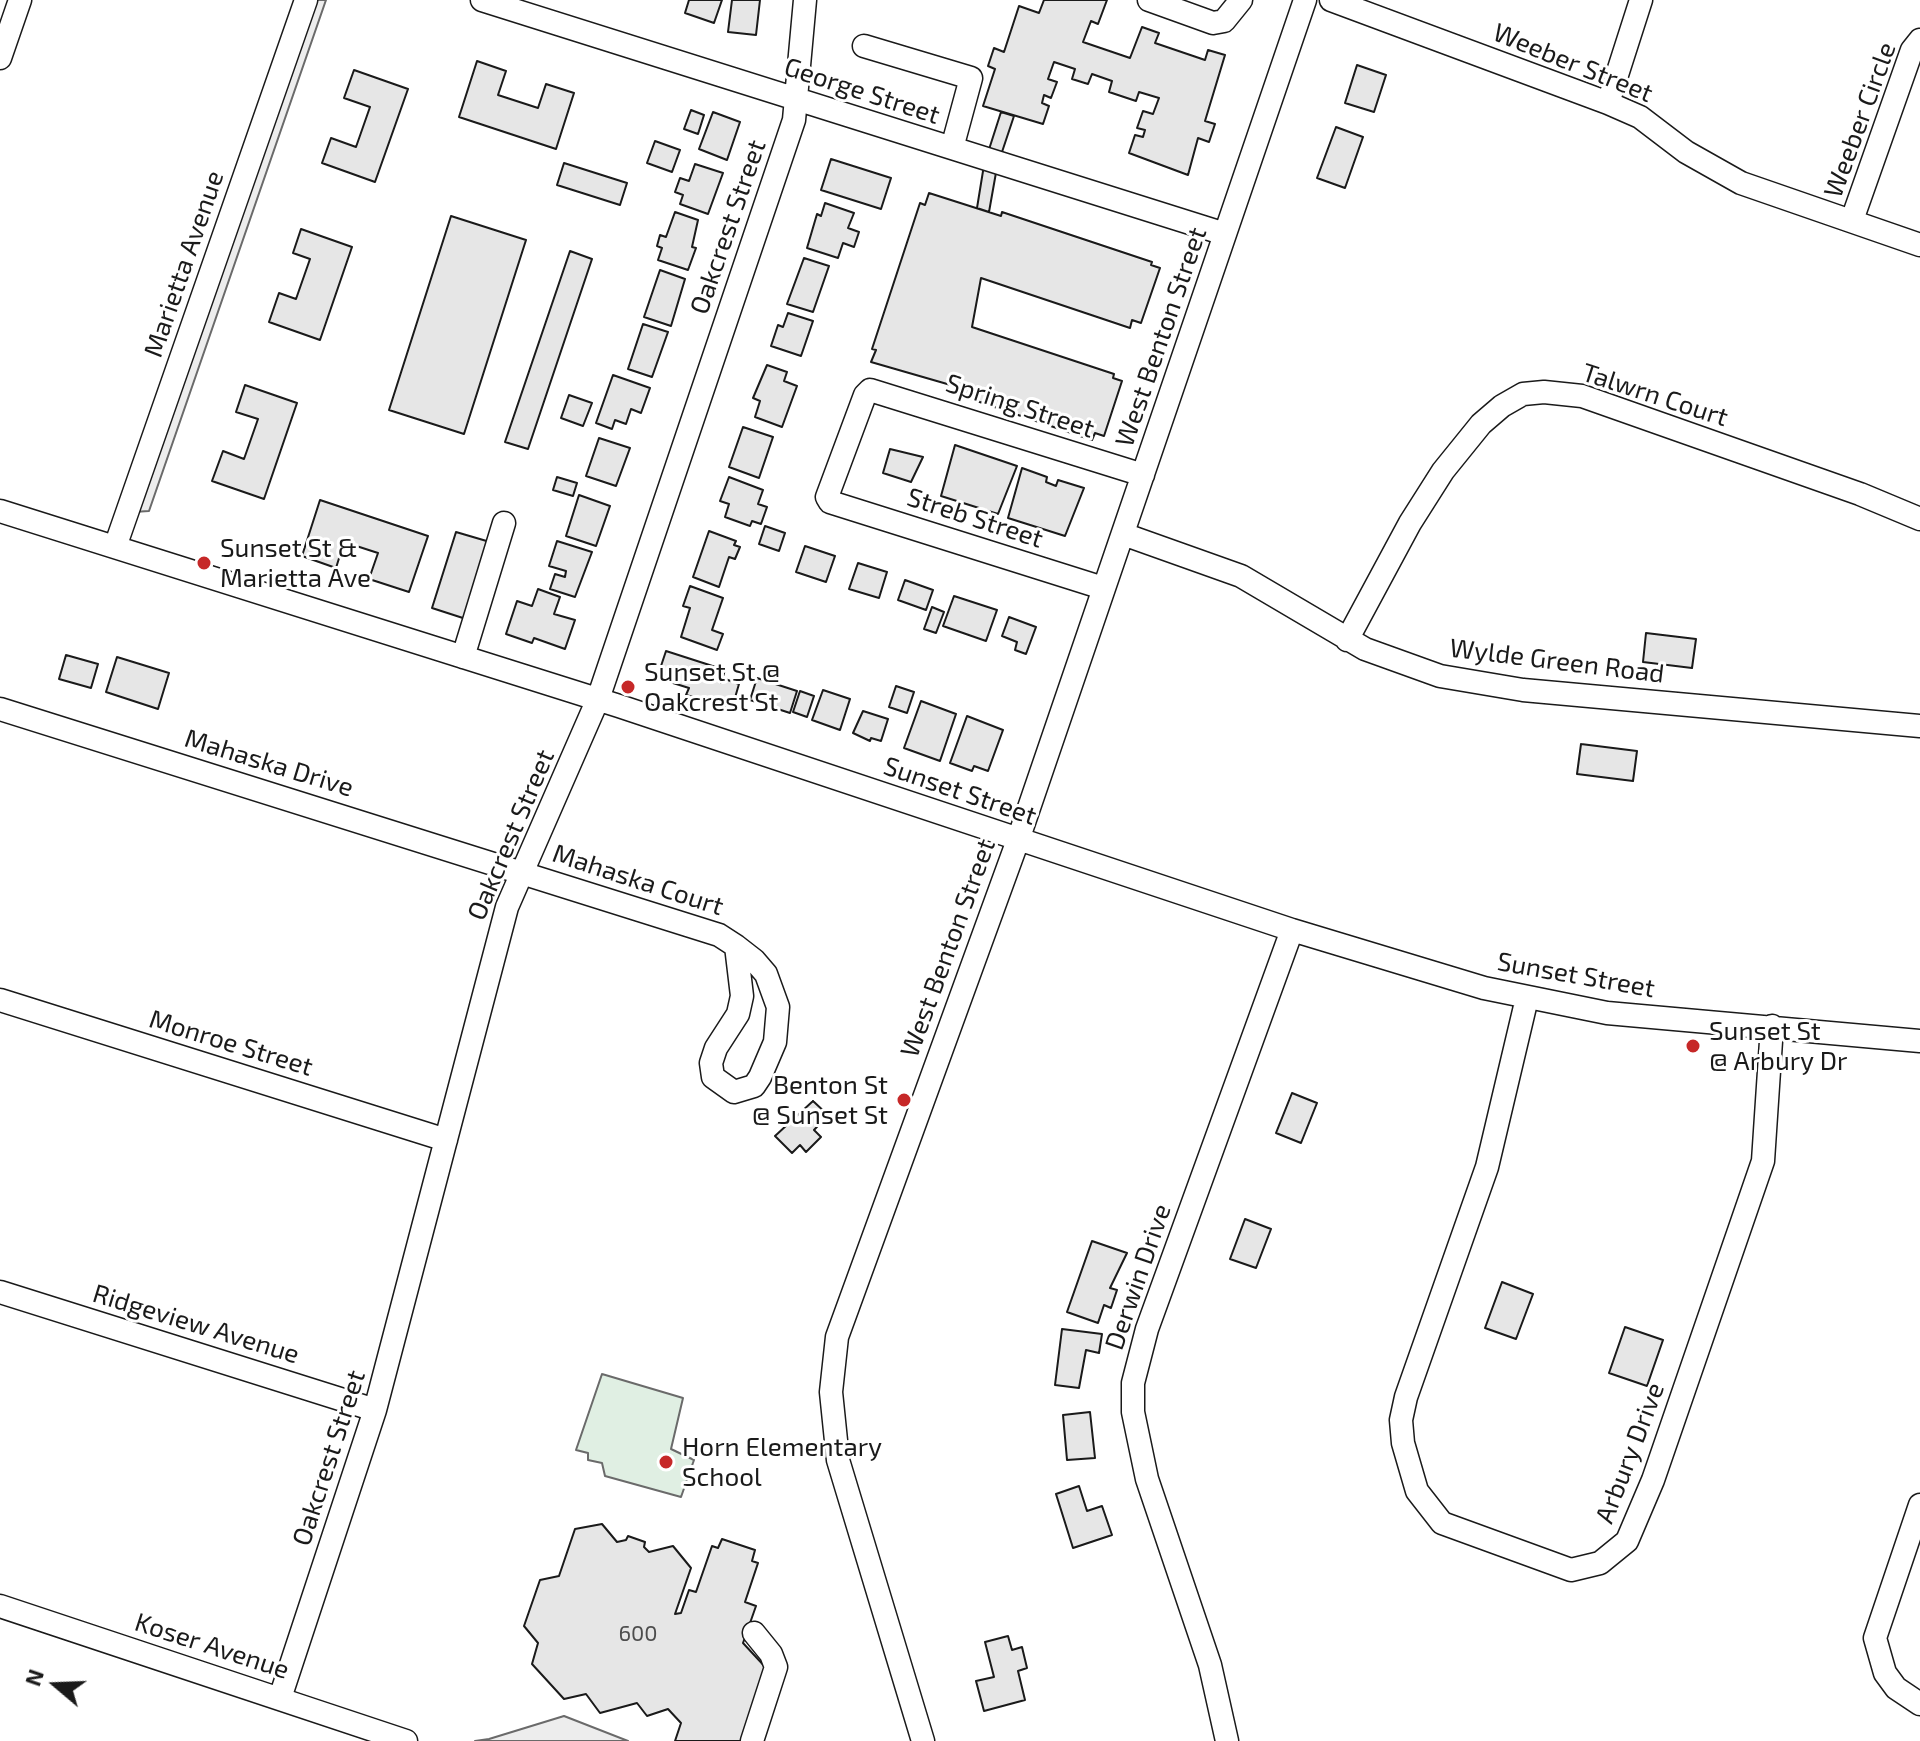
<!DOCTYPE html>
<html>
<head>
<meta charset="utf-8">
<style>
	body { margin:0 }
	#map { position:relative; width:1920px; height:1741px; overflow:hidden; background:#fff; font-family:"Exo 2",sans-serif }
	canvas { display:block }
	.north { position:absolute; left:16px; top:1645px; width:80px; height:80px; -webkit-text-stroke:6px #fff; paint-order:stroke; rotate:289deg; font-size:22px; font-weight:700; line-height:32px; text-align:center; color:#1a1a1a }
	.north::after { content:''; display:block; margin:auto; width:28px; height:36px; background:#1a1a1a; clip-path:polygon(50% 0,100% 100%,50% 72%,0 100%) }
</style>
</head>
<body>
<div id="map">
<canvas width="1920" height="1741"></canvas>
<div class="north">N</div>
</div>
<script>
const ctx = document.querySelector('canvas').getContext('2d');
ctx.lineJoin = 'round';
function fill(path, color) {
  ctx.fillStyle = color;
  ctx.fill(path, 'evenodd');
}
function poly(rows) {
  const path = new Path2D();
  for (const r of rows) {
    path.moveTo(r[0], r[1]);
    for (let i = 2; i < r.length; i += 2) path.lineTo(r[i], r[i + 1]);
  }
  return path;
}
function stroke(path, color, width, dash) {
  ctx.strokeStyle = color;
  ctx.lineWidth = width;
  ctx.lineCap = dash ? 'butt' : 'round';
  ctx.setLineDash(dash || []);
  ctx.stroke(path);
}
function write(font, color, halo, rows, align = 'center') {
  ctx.font = font + ' "Exo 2",sans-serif';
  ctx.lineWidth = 6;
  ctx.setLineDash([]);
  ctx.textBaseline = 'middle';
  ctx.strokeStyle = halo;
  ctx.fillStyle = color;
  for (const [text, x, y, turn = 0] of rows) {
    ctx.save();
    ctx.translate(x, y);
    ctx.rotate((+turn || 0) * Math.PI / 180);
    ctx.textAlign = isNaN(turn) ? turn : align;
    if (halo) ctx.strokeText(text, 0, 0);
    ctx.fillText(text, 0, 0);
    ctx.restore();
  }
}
const green = poly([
	[602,1374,683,1398,671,1449,694,1460,681,1497,605,1476,602,1463,588,1460,588,1453,576,1450,602,1374]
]);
fill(green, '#e0efe3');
stroke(green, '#6a6a6a', 2);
const parking = poly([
	[314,0,326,0,149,511,133,512,314,0],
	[564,1716,628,1741,475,1741,489,1739,564,1716]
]);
fill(parking, '#ededed');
stroke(parking, '#6a6a6a', 2);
const building = poly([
	[689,0,722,0,714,23,685,13,689,0],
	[732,0,760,0,756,35,728,32,732,0],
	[1044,0,1107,0,1098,24,1091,21,1083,42,1130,58,1142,27,1159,33,1155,43,1205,60,1208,50,1225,55,1205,121,1215,124,1209,142,1198,138,1188,175,1129,153,1135,135,1143,137,1145,130,1137,128,1143,111,1153,114,1159,98,1139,92,1136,101,1109,92,1112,81,1092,74,1088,84,1072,79,1075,69,1054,62,1048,79,1057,82,1051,98,1044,95,1042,103,1049,106,1043,124,983,106,995,69,988,66,994,48,1004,52,1019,6,1039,13,1044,0],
	[477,61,506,71,498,95,538,108,546,84,574,93,556,149,459,117,477,61],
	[1357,65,1386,75,1374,112,1345,103,1357,65],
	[354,70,408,89,375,182,322,163,331,138,356,147,370,107,344,98,354,70],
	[691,110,704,115,698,134,684,129,691,110],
	[713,112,740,122,727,160,699,149,713,112],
	[1001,112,1014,116,997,167,989,212,977,208,984,165,1001,112],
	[1336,127,1363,137,1345,188,1317,178,1336,127],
	[655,141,680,150,672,172,647,163,655,141],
	[831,159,891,178,881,209,821,190,831,159],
	[564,163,627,183,620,205,557,185,564,163],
	[695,164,723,173,708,214,680,204,683,195,675,192,680,178,689,181,695,164],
	[929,193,1001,216,1002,212,1152,262,1151,265,1160,268,1141,323,1132,320,1130,328,981,278,972,327,1114,374,1113,378,1122,381,1104,436,1095,433,1092,440,959,395,961,388,871,362,876,350,872,349,920,203,925,205,929,193],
	[825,203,854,213,848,228,859,232,854,247,843,243,838,258,807,248,817,214,821,216,825,203],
	[675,212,698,220,692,247,696,248,688,270,658,260,662,248,657,246,660,235,666,237,675,212],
	[451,216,526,240,464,434,389,410,451,216],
	[301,229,352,247,320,340,269,322,279,293,296,299,310,259,293,253,301,229],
	[570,251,592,259,528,449,505,442,570,251],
	[804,258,829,266,813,312,787,304,804,258],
	[660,270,685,279,671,326,644,317,660,270],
	[788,313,813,321,801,356,771,346,778,325,783,327,788,313],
	[643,324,668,332,652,377,628,369,643,324],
	[767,365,787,372,784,381,797,386,782,427,755,417,760,401,753,398,767,365],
	[613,375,650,388,641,413,631,409,626,424,615,420,612,429,596,423,613,375],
	[245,385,297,403,264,499,212,481,223,451,244,459,258,419,236,412,245,385],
	[569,395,592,403,583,426,561,418,569,395],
	[743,427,773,437,759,478,729,467,743,427],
	[599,438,630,448,616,486,586,476,599,438],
	[955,445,1017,466,998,514,941,496,955,445],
	[890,449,923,457,911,482,883,473,890,449],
	[1022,468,1047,477,1046,482,1056,486,1058,480,1084,488,1065,536,1008,518,1022,468],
	[557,477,577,483,573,496,553,490,557,477],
	[729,477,763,490,758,504,767,507,761,524,752,521,750,526,725,517,729,504,720,501,729,477],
	[579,495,610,506,596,546,566,536,579,495],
	[320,500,428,536,409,592,369,579,378,553,344,542,336,568,302,556,320,500],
	[765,526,785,533,779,551,759,544,765,526],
	[709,531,736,541,734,545,740,547,735,559,729,557,719,587,693,577,709,531],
	[456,532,490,542,466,619,432,608,456,532],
	[557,541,592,552,575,597,550,589,555,574,565,577,566,571,549,566,557,541],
	[805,546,835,556,826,582,796,572,805,546],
	[858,563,887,572,879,598,849,589,858,563],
	[905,580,933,590,926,610,898,600,905,580],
	[690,586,723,598,712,630,723,634,717,650,681,637,690,608,683,606,690,586],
	[538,589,560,597,554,614,575,620,565,649,534,638,532,643,506,634,517,601,532,606,538,589],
	[954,596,997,610,986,641,943,626,954,596],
	[932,607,944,612,936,633,924,629,932,607],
	[1009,617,1036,627,1026,654,1015,650,1017,642,1002,636,1009,617],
	[1646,633,1696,639,1692,668,1643,662,1646,633],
	[666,651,725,670,721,683,725,679,739,684,732,708,686,695,689,688,657,678,666,651],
	[66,655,98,664,91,688,59,679,66,655],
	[117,657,169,673,158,709,106,692,117,657],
	[757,678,797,691,790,713,750,700,757,678],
	[896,686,914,692,907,713,889,707,896,686],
	[823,690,850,699,840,730,812,720,823,690],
	[800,691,814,696,807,717,793,712,800,691],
	[921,701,956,714,940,761,904,748,921,701],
	[863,711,888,719,881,741,871,738,870,741,853,733,863,711],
	[967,716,1003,730,988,771,974,766,972,771,950,763,967,716],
	[1581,744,1637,751,1633,781,1577,774,1581,744],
	[1292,1093,1317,1103,1301,1143,1276,1133,1292,1093],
	[813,1101,828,1115,814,1130,821,1137,806,1152,800,1145,792,1153,775,1136,813,1101],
	[1245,1219,1271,1229,1256,1268,1230,1259,1245,1219],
	[1092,1241,1127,1253,1110,1288,1117,1290,1111,1308,1104,1305,1098,1323,1067,1312,1092,1241],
	[1502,1282,1533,1294,1516,1339,1485,1328,1502,1282],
	[1625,1327,1663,1340,1647,1386,1609,1373,1625,1327],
	[1062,1329,1102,1334,1099,1353,1086,1350,1079,1388,1055,1385,1062,1329],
	[1090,1412,1095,1458,1067,1460,1063,1415,1090,1412],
	[1079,1486,1087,1511,1102,1506,1112,1535,1073,1548,1056,1494,1079,1486],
	[602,1524,617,1542,626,1540,628,1536,645,1542,644,1547,649,1552,673,1546,691,1568,675,1614,681,1613,689,1590,696,1592,712,1546,718,1548,722,1539,755,1550,752,1561,758,1563,745,1602,756,1606,743,1643,768,1670,744,1741,675,1741,681,1723,668,1709,647,1716,637,1703,600,1713,586,1694,564,1699,532,1664,538,1643,524,1626,540,1580,559,1576,575,1529,602,1524],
	[1008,1636,1012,1650,1022,1647,1027,1668,1018,1671,1025,1700,984,1711,976,1681,994,1677,985,1642,1008,1636]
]);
fill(building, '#e6e6e6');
stroke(building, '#1a1a1a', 2);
const minor = poly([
	[482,0,1225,234],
	[1149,0,1213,23,1224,21,1241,0],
	[1331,0,1608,103,1640,117,1686,152,1741,183,1920,245],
	[864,46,971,78,952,148],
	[0,58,20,0],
	[1608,103,1641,0],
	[1852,220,1912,50,1920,40],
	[0,511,619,706,1292,930,1484,988,1607,1013,1920,1041],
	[1123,534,1241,576,1365,649,1440,676,1523,690,1920,726],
	[115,547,306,0],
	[1103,588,830,502,827,497,865,395,870,390,1143,475],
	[1347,640,1410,523,1443,471,1481,424,1502,406,1523,394,1544,392,1582,396,1860,494,1920,519],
	[463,657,504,523],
	[0,709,719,935,736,946,754,960,766,974,778,1007,775,1042,760,1077,754,1086,734,1092,713,1077,711,1063,716,1048,738,1014,742,996,736,946],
	[1527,998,1487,1167,1406,1397,1401,1420,1403,1443,1417,1491,1442,1523,1571,1570,1600,1563,1627,1541,1653,1480,1763,1161,1772,1026],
	[0,1000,446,1140],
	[0,1292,375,1410],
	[1920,1505,1875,1638,1885,1673,1896,1688,1920,1704],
	[0,1606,406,1741],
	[280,1698,375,1410,507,907,598,699,794,120,805,0],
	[752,1741,776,1667,771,1654,754,1633],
	[923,1741,838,1460,831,1392,837,1337,1018,840,1305,0],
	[1227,1741,1210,1665,1147,1479,1133,1412,1133,1383,1147,1329,1292,930]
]);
stroke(minor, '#1a1a1a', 25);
stroke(minor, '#fff', 22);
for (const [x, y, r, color] of [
	[204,563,8,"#c62828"],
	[628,687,8,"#c62828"],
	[1693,1046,8,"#c62828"],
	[904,1100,8,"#c62828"],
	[666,1462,8,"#c62828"]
]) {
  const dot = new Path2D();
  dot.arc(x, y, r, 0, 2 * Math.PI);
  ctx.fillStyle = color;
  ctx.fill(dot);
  stroke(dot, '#fff', 3);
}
write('22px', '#4d4d4d', null, [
	["600",638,1634]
]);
write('26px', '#1a1a1a', '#fff', [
	["Weeber Street",1573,63,22],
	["George Street",862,91,18],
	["Weeber Circle",1860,120,-70],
	["Oakcrest Street",728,227,-71],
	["Marietta Avenue",184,264,-71],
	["West Benton Street",1161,337,-71],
	["Talwrn Court",1655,395,18],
	["Spring Street",1020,406,18],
	["Streb Street",975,518,18],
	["Wylde Green Road",1557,661,7],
	["Mahaska Drive",269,763,17],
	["Sunset Street",960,791,19],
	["Oakcrest Street",511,835,-67],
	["Mahaska Court",638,880,18],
	["West Benton Street",948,948,-70],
	["Sunset Street",1576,975,10],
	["Monroe Street",231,1043,17],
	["Derwin Drive",1138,1277,-71],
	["Ridgeview Avenue",196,1324,17],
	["Arbury Drive",1630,1453,-69],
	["Oakcrest Street",329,1458,-72],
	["Koser Avenue",212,1646,18]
]);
write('26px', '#1a1a1a', '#fff', [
	["Sunset St &",220,548],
	["Marietta Ave",220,578],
	["Sunset St @",644,672],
	["Oakcrest St",644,702],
	["Sunset St",1709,1031],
	["@ Arbury Dr",1709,1061],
	["Benton St",888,1085,"right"],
	["@ Sunset St",888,1115,"right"],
	["Horn Elementary",682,1447],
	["School",682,1477]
], 'left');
</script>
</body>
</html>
